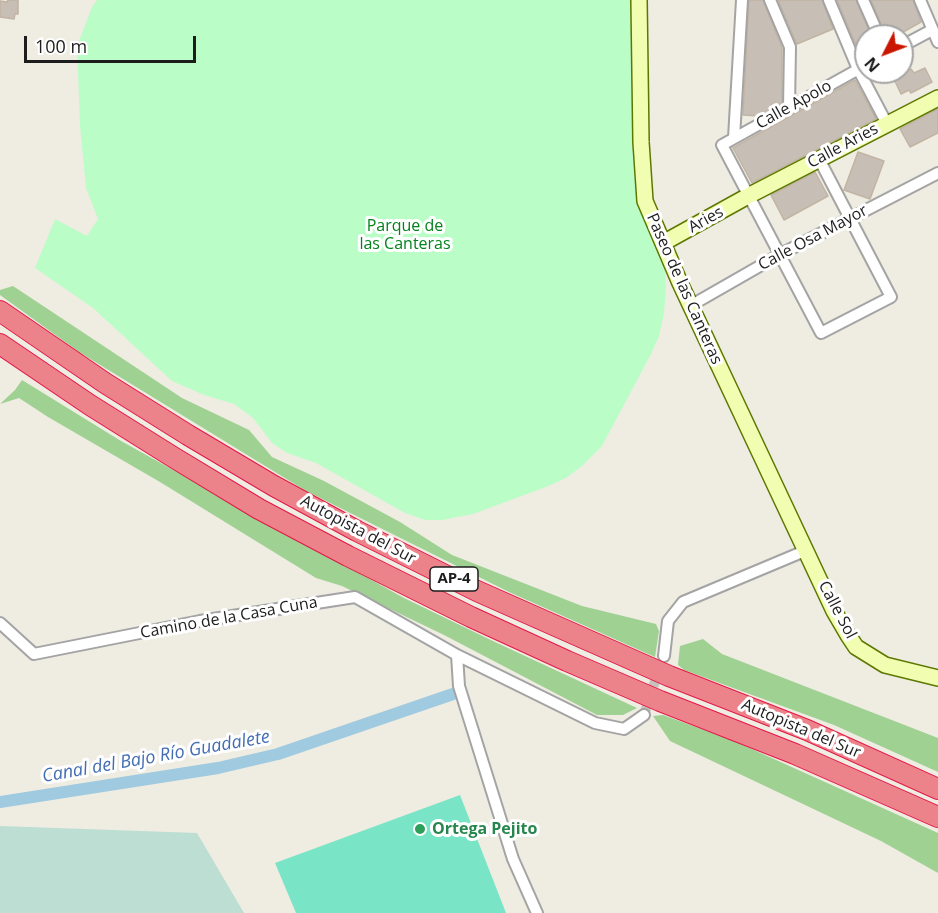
<!DOCTYPE html>
<html>
<head>
<meta charset="utf-8">
<style>
	body { margin:0 }
	#map { position:relative; width:938px; height:913px; overflow:hidden; background:#efece2; font-family:"Open Sans",sans-serif }
	canvas { display:block }
	.north { position:absolute; left:854px; top:24px; width:60px; height:60px; box-sizing:border-box; background:#fff; border:2px solid #a5a5a5; border-radius:50%; rotate:228deg; font-size:16px; font-weight:700; line-height:24px; text-align:center; color:#1d1d1d }
	.north::after { content:''; display:block; margin:auto; width:21px; height:27px; background:#ca1600; clip-path:polygon(50% 0,100% 100%,50% 72%,0 100%) }
	.scale { position:absolute; left:24px; top:36px; width:172px; height:27px; box-sizing:border-box; border:3px solid #1d1d1d; border-top:0; padding-left:8px; font-size:18px; line-height:21px; white-space:nowrap; color:#1d1d1d; -webkit-text-stroke:4px #fff; paint-order:stroke }
</style>
</head>
<body>
<div id="map">
<canvas width="938" height="913"></canvas>
<div class="north">N</div>
<div class="scale">100 m</div>
</div>
<script>
const ctx = document.querySelector('canvas').getContext('2d');
ctx.lineJoin = 'round';
function fill(path, color) {
  ctx.fillStyle = color;
  ctx.fill(path, 'evenodd');
}
function poly(rows) {
  const path = new Path2D();
  for (const r of rows) {
    path.moveTo(r[0], r[1]);
    for (let i = 2; i < r.length; i += 2) path.lineTo(r[i], r[i + 1]);
  }
  return path;
}
function stroke(path, color, width, dash) {
  ctx.strokeStyle = color;
  ctx.lineWidth = width;
  ctx.lineCap = dash ? 'butt' : 'round';
  ctx.setLineDash(dash || []);
  ctx.stroke(path);
}
function write(font, color, halo, rows, align = 'center') {
  ctx.font = font + ' "Open Sans",sans-serif';
  ctx.lineWidth = 6;
  ctx.setLineDash([]);
  ctx.textBaseline = 'middle';
  ctx.strokeStyle = halo;
  ctx.fillStyle = color;
  for (const [text, x, y, turn = 0] of rows) {
    ctx.save();
    ctx.translate(x, y);
    ctx.rotate((+turn || 0) * Math.PI / 180);
    ctx.textAlign = isNaN(turn) ? turn : align;
    if (halo) ctx.strokeText(text, 0, 0);
    ctx.fillText(text, 0, 0);
    ctx.restore();
  }
}
fill(poly([
	[13,286,182,398,249,430,272,457,324,481,400,522,452,555,582,606,656,624,659,631,655,657,509,592,306,491,79,352,0,295,0,290],
	[22,380,121,441,404,598,495,642,637,708,623,715,597,715,444,635,342,586,316,578,160,482,48,417,19,398,0,404,15,390],
	[703,639,722,654,938,738,938,772,834,725,684,670,678,665,680,646],
	[663,715,734,741,938,833,938,873,881,841,670,741,653,716]
]), '#9fd193');
fill(poly([
	[0,826,197,833,244,913,0,913]
]), '#bdded3');
fill(poly([
	[97,0,632,0,633,161,637,197,664,261,666,286,664,313,659,336,651,354,602,446,582,466,566,478,546,487,473,514,442,520,425,520,405,513,316,463,287,453,272,443,253,418,234,404,204,395,172,381,93,308,35,268,55,219,87,236,98,219,86,188,80,126,77,46,92,7]
]), '#bbfdc7');
fill(poly([
	[460,795,506,913,296,913,275,863]
]), '#7ae4c7');
stroke(poly([
	[0,802,218,768,278,754,453,694]
]), '#9fcae0', 12);
const building = poly([
	[8,0,18,0,18,14,15,14,14,19,0,17,0,1,7,2,8,0],
	[749,0,763,0,782,48,782,103,759,116,743,115,749,0],
	[778,0,822,0,833,29,797,44,778,0],
	[837,0,856,0,871,36,866,36,866,58,862,59,837,0],
	[871,0,913,0,921,22,896,36,886,36,871,0],
	[925,68,932,82,911,93,909,90,901,94,893,77,911,69,914,73,925,68],
	[855,80,876,119,752,183,733,148,855,80],
	[938,109,938,133,910,147,900,129,938,109],
	[858,152,884,161,870,199,844,190,858,152],
	[815,172,828,196,784,220,771,195,815,172]
]);
fill(building, '#c7bfb5');
stroke(building, '#c2b4a3', 1.5);
stroke(poly([
	[644,715,659,669]
]), '#c5c3bb', 10, [10, 5]);
const street = poly([
	[770,0,790,47,789,108],
	[829,0,858,69,887,124],
	[863,0,879,36],
	[920,0,938,42],
	[902,46,932,30],
	[734,138,742,0],
	[819,159,891,297,821,333,722,145,866,65],
	[690,306,779,255,938,173],
	[0,623,34,654,200,621,355,597,457,655],
	[664,656,668,621,683,602,807,550],
	[537,913,513,859,459,686,457,655,595,723,624,729,644,715]
]);
const secondary = poly([
	[639,0,641,142,645,201,680,283,834,611,848,635,856,647,885,665,938,678],
	[663,243,748,196,938,98]
]);
const highway = poly([
	[0,311,105,383,188,435,274,486,357,531,477,591,574,634,669,676,807,730,938,789],
	[0,344,90,405,173,457,259,509,348,556,471,617,567,661,660,701,795,754,938,817]
]);
stroke(street, '#a4a4a4', 14);
stroke(secondary, '#5d7800', 18);
stroke(highway, '#e41747', 22);
stroke(street, '#fff', 10);
stroke(secondary, '#f1feb1', 15);
stroke(highway, '#ec838b', 20);
for (const [x, y, r, color] of [
	[420,829,6,"#2e9e5b"]
]) {
  const dot = new Path2D();
  dot.arc(x, y, r, 0, 2 * Math.PI);
  ctx.fillStyle = color;
  ctx.fill(dot);
  stroke(dot, '#fff', 2);
}
for (const [x, y, w] of [
	[454,579,48]
]) {
  const box = new Path2D();
  box.roundRect(x - w / 2, y - 12, w, 24, 4.5);
  ctx.fillStyle = '#fff';
  ctx.fill(box);
  stroke(box, '#1d1d1d', 1.5);
}
write('bold 15px', '#1d1d1d', null, [
	["AP-4",454,579]
]);
write('16px', '#1d1d1d', '#fff', [
	["Calle Apolo",794,105,-29],
	["Calle Aries",843,146,-28],
	["Aries",706,220,-29],
	["Calle Osa Mayor",813,238,-28],
	["Paseo de las Canteras",684,289,66],
	["Autopista del Sur",358,530,28],
	["Calle Sol",837,610,62],
	["Camino de la Casa Cuna",229,618,-10],
	["Autopista del Sur",801,729,23]
]);
write('16px', '#04821c', '#fff', [
	["Parque de",405,226],
	["las Canteras",405,244]
]);
write('bold 16px', '#27864d', '#fff', [
	["Ortega Pejito",432,829]
], 'left');
write('italic 18px', '#436eb3', '#fff', [
	["Canal del Bajo Río Guadalete",156,757,-10]
]);
</script>
</body>
</html>
